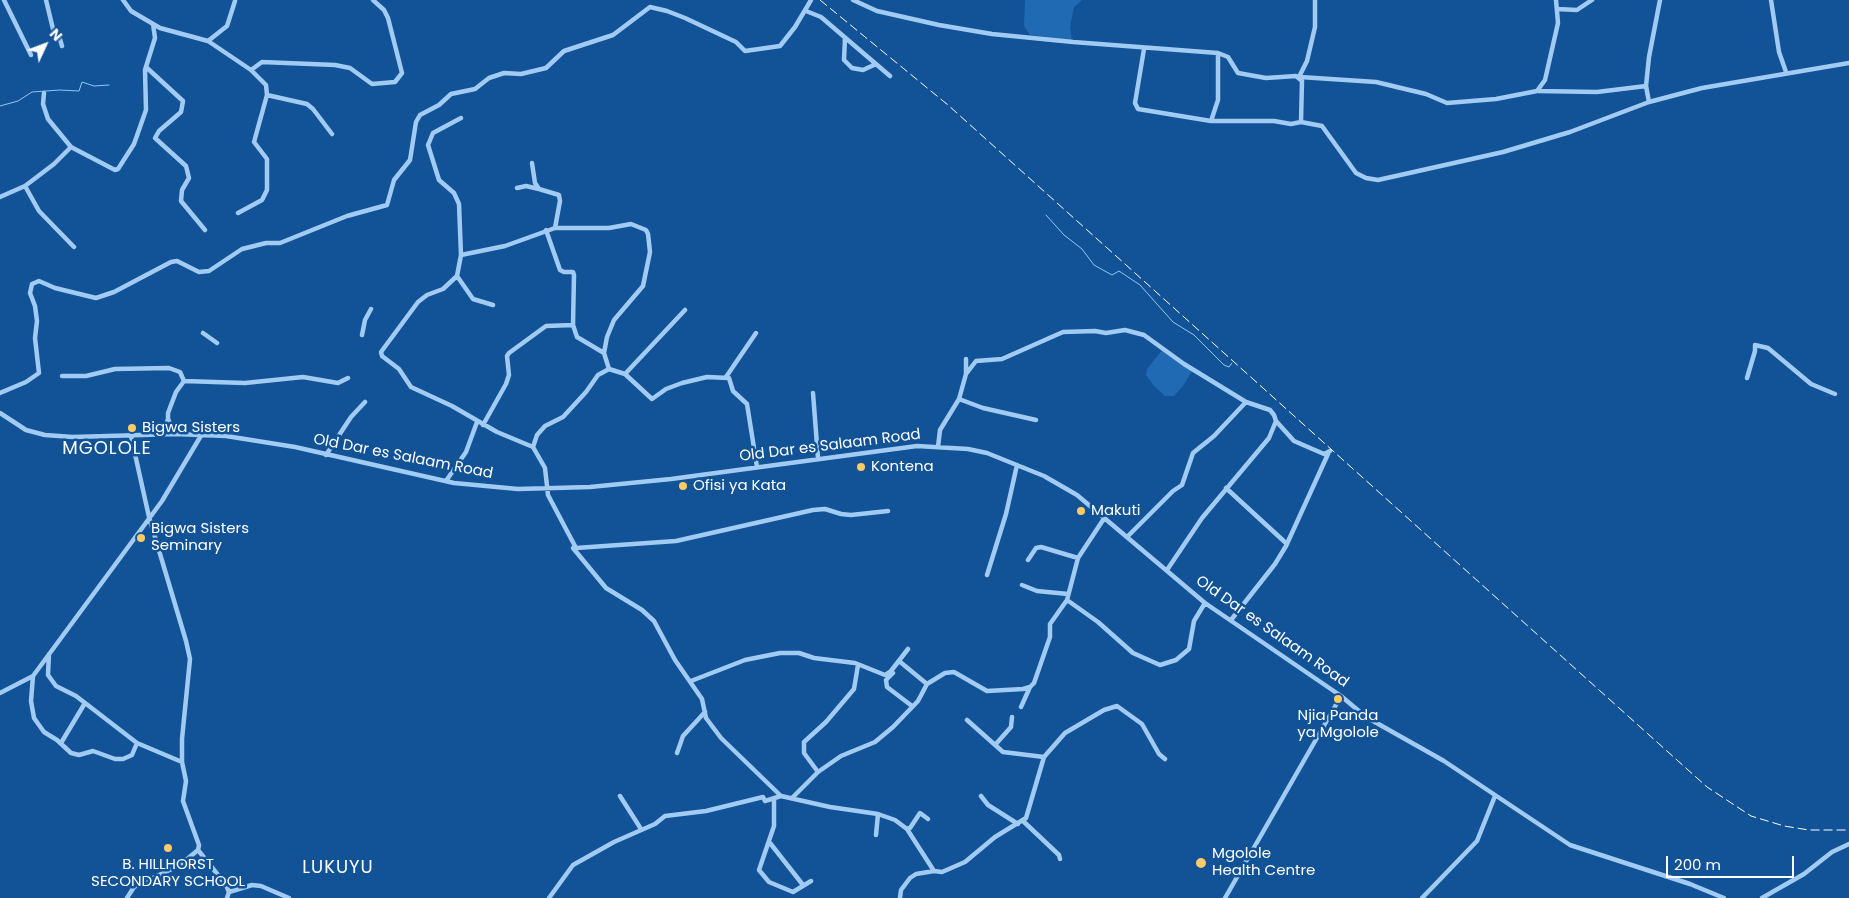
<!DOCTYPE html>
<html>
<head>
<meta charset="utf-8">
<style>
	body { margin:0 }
	#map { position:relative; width:1849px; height:898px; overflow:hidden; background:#125296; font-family:Poppins,sans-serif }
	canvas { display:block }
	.north { position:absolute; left:20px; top:20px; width:50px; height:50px; -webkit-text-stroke:4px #125296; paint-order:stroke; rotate:47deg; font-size:14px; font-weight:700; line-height:20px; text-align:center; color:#fff }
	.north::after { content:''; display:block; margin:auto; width:18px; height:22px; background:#fff; clip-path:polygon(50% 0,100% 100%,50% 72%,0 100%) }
	.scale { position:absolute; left:1666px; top:856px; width:128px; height:22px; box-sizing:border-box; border:2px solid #fff; border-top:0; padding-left:6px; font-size:15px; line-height:18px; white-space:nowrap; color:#fff; -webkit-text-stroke:4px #125296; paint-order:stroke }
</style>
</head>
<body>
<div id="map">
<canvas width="1849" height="898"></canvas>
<div class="north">N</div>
<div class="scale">200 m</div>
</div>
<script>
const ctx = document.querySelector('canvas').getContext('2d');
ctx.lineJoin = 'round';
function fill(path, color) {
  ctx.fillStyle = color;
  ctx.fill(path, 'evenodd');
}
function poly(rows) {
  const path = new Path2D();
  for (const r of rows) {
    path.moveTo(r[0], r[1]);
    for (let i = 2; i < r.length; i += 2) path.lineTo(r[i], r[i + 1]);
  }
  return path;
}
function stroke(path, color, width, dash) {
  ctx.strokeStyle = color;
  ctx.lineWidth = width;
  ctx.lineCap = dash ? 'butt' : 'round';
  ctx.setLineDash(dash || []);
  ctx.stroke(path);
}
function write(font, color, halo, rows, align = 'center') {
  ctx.font = font + ' Poppins,sans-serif';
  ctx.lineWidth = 5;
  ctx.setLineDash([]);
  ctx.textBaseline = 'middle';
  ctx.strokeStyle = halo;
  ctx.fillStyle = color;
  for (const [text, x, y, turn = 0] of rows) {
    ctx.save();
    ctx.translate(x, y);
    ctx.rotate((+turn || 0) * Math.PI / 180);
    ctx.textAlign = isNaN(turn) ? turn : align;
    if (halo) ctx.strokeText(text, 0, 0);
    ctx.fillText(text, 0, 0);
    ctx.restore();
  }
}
fill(poly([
	[1025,0,1082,0,1074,7,1070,27,1072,42,1049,41,1047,37,1030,35,1024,26],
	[1162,350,1192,371,1183,386,1174,396,1165,396,1154,386,1146,375,1147,369]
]), '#206ab4');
stroke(poly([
	[0,106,18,101,32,92,60,90,79,91,82,82,94,86,109,85],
	[1046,215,1064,235,1082,249,1094,265,1112,275,1119,271,1140,285,1173,322,1194,335,1224,365,1229,367,1232,363]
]), '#93c6f6', 1);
stroke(poly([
	[4,0,31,55],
	[46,0,53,29,59,36,62,46],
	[123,0,131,11,160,28,208,41,251,70,266,85,267,95,254,142,267,159,267,190,262,200,238,213],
	[853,0,877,11,939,25,992,34,1073,42,1218,53,1228,57,1238,73,1266,78,1296,76,1302,81,1301,122,1322,126,1356,173,1366,178,1378,180,1503,152,1570,132,1649,102,1702,88,1849,63],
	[1771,0,1779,52,1786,72],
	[1557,9,1577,10,1592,0],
	[806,11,821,17,890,76],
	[845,38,844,60,852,68,863,70,876,64],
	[208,41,227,26,235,1],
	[1144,49,1135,103,1138,109,1211,121,1274,121,1291,124,1301,122],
	[146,67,183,101,181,112,159,131,155,138,186,166,189,178,182,190,181,201,205,230],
	[251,70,262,62,335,65,350,68,372,84,395,82,402,73,388,18,384,10,373,0],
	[1299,77,1307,61,1315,27,1315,0],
	[1300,77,1376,82,1426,94,1447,103,1496,99,1537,91,1545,80,1558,23,1556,0],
	[1538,91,1597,92,1646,86],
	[44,93,43,104,48,119,71,147,115,170,118,169,134,144,146,110,145,70,155,38,153,24],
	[267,95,307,104,313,109,332,134],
	[1649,102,1646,86,1649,57,1660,0],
	[1211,121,1218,100,1218,53],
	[532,163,535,183,539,189,559,195,560,201,555,228],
	[25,186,39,211,74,247],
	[517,188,526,186,539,189],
	[0,197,25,186,54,164,71,147],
	[546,230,560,270,564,272,573,272,574,275,573,325,577,337,604,353,609,369],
	[461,255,459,204,454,193,439,180,428,145,433,133,461,118],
	[457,276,473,299,493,305],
	[203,333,217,343],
	[362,335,365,320,371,309],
	[604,353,607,337,614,320,643,286,650,252,648,234,646,230,631,224,609,228,555,228,505,246,461,255,457,276,443,289,427,295,418,302,381,352,382,356,399,369,411,387,452,406,497,432,533,447,545,468,548,495,576,548,573,548,606,588,642,610,654,621,675,660,702,699,706,718,721,738,781,796,830,807,878,814,895,820,907,829,934,871,942,872,965,862,995,837,1026,818,1044,757,1065,733,1104,710,1117,706,1142,724,1159,754,1165,759],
	[966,359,966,374],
	[625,374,652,399,666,389,682,383,707,377,729,378,733,391,747,404,757,467],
	[62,376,86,376,115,369,169,368,180,372,184,381],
	[726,377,756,333],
	[1747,378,1755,351,1755,345,1768,348,1811,384,1835,394],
	[184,381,245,383,303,377,338,383,348,378],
	[0,393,26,382,39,373,35,338,37,321,35,306,30,293,32,284,39,281,55,288,96,298,114,292,171,262,177,261,199,272,209,271,242,249,266,243,280,243,347,216,387,205,394,180,410,160,416,122,420,115,439,105,451,94,475,89,489,78,504,73,521,74,546,68,564,51,613,35,650,7,667,11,685,18,736,42,745,51,780,46,795,27,811,0],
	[813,393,818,458],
	[959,399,983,408,1036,420],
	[0,413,26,430,45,435,73,437,175,434,226,436,295,447,454,483,518,489,590,487,671,479,917,446,968,449,987,453,1044,476,1077,495,1205,603,1341,696,1366,717,1444,761,1570,845,1690,884,1724,898],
	[483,425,506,384,509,375,507,356,509,353,546,326,573,325],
	[175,434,168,419,168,413,176,392,184,381],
	[163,435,168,419],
	[131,436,149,517,186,641,190,659,182,739,182,762,186,781,183,801,199,845,198,850,226,885,229,892,227,898],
	[533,447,537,435,545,426,563,417,586,392,598,375,609,369,625,374,685,310],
	[938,447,940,430,959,399,966,374,976,361,1002,359,1063,332,1095,331,1106,333,1125,330,1144,335,1184,364,1246,402,1270,410,1274,415,1276,421,1294,441,1324,454,1330,451],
	[326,455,351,417,365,402],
	[446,481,466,452,477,422],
	[1226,488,1287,544],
	[1127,537,1173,491,1182,485,1193,453,1214,436,1246,402],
	[576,548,676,541,813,510,825,509,841,514,851,515,888,511],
	[1028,560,1036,548,1041,547,1078,558],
	[1167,570,1202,518,1269,438,1276,421],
	[987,575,1006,514,1017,465],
	[1022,585,1037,591,1068,594],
	[1067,600,1098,622,1133,653,1160,665,1176,660,1189,649,1194,621,1205,603],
	[1231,620,1275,564,1286,546,1328,454],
	[49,654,48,675,56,686,76,696,137,743,182,762],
	[899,661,927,684],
	[893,673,886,680,887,687,912,706],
	[33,676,31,701,34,718,44,732,57,740,71,753,79,755,93,751,115,759,123,759,132,755,137,743],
	[691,681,745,660,780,653,799,653,814,658,855,663,885,675,891,671,908,649],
	[0,693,33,676,162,501,202,434],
	[1021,707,1030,687],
	[967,720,1003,752,1044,757],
	[61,743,85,703],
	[995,745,1011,727,1012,717],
	[677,753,683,736,705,712],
	[818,772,804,753,804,742,826,722,854,689,858,665],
	[620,796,641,829],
	[981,796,988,805,1018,824],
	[792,798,818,772,841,756,875,742,893,727,918,701,927,684,945,673,954,672,987,691,1023,689,1030,687,1034,683,1050,637,1050,624,1067,600,1078,558,1105,517],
	[774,799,774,826,759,870,769,882,793,892,811,881],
	[1023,821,1059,855,1060,859],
	[907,829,910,828,920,813,928,819],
	[876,835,878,814],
	[770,843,803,885],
	[229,892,252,885,261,886,289,898],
	[127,898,134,887,180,865,198,850],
	[549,898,573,865,614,842,655,824,665,816,706,811,763,797,765,801,781,796],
	[900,898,901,890,910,878,916,874,934,871],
	[1225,898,1341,696],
	[1422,898,1477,841,1495,796],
	[1762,898,1804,874,1832,852,1849,844]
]), '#a2cbf3', 4.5);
stroke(poly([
	[820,0,948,105,1707,787,1751,816,1784,826,1809,830,1849,830]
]), '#fff', 1, [9, 4]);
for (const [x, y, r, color] of [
	[132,428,5,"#ffcb64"],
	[861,467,5,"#ffcb64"],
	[683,486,5,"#ffcb64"],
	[1081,511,5,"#ffcb64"],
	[141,538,5,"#ffcb64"],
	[1338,699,5,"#ffcb64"],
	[168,848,5,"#ffcb64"],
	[1201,863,6,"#ffcb64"]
]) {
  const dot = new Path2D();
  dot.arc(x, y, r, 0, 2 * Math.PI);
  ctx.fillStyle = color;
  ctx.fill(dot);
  stroke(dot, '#125296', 2);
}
write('15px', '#fff', '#125296', [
	["Bigwa Sisters",142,428],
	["Kontena",871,467],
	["Ofisi ya Kata",693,486],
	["Makuti",1091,511],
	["Bigwa Sisters",151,529],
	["Seminary",151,546],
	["Njia Panda",1338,716,"center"],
	["ya Mgolole",1338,733,"center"],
	["Mgolole",1212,854],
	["Health Centre",1212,871],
	["B. HILLHORST",168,865,"center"],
	["SECONDARY SCHOOL",168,882,"center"]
], 'left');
write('15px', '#fff', '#125296', [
	["Old Dar es Salaam Road",830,446,-7],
	["Old Dar es Salaam Road",403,457,11],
	["Old Dar es Salaam Road",1272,632,35]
]);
ctx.letterSpacing = '1px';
write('18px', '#fff', '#125296', [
	["MGOLOLE",107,449],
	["LUKUYU",338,868]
]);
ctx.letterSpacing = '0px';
</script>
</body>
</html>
